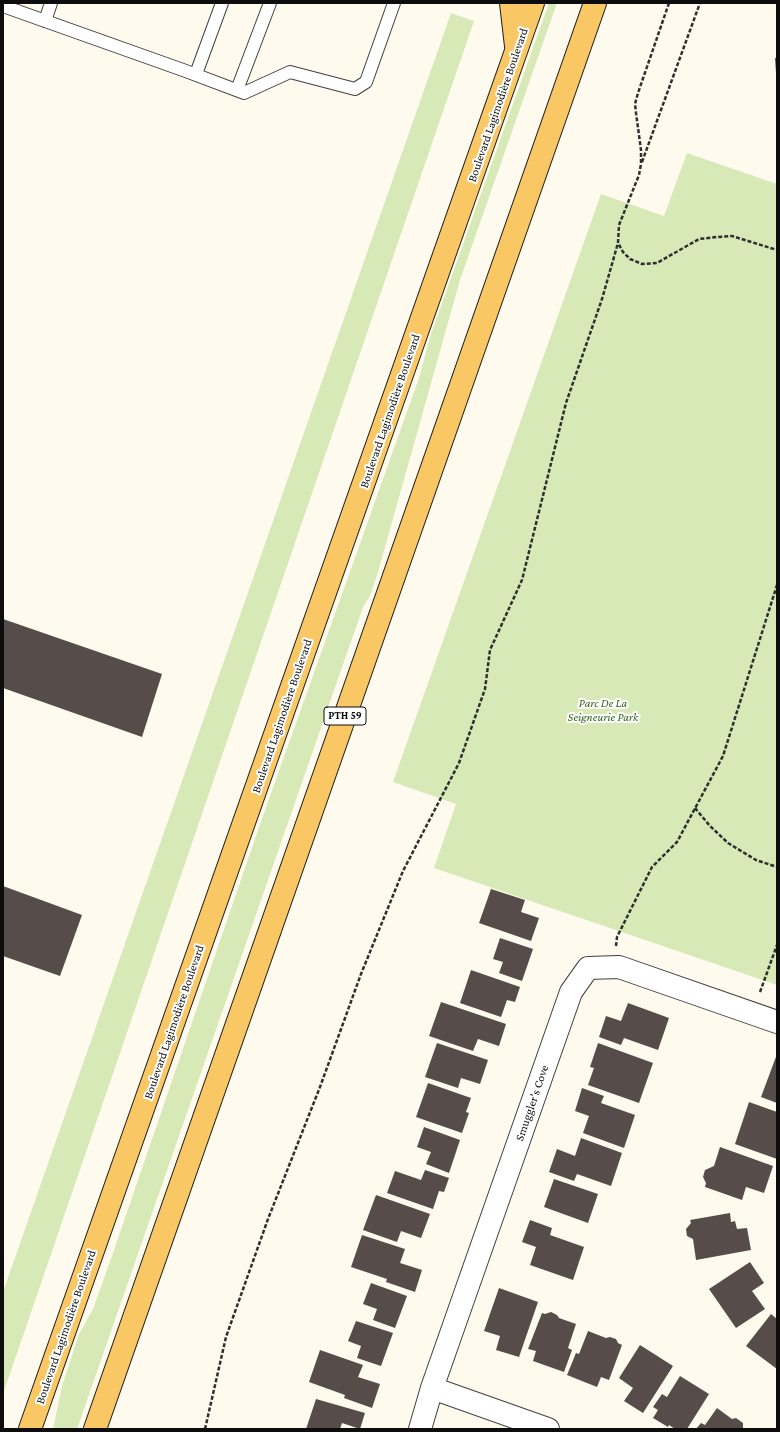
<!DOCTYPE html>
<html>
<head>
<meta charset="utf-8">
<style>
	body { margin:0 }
	#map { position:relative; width:780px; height:1432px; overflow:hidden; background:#fffaee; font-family:"Crimson Pro",serif }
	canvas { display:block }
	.frame { position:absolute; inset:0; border:4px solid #0d0d0d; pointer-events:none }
</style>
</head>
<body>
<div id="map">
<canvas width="780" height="1432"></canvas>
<div class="frame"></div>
</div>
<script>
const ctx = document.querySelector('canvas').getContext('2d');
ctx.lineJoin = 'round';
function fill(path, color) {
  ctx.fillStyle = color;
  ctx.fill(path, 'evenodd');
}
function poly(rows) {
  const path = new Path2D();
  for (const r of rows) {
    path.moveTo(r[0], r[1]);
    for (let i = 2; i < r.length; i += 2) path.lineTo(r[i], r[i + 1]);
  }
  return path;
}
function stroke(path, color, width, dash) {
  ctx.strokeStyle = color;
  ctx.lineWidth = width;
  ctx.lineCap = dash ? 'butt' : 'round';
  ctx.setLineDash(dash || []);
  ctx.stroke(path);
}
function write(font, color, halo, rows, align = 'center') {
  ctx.font = font + ' "Crimson Pro",serif';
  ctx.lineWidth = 4;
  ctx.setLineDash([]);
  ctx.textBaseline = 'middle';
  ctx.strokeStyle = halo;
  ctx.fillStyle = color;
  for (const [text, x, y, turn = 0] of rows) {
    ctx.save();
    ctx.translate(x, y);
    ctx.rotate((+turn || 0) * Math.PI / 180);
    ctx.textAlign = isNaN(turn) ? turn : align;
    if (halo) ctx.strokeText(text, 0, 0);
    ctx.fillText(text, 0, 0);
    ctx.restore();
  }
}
fill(poly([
	[549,3,557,3,460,280,378,572,370,596,363,607,77,1429,53,1429,62,1386,79,1334,93,1309,113,1253,258,830,419,378,430,337],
	[451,13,474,21,3,1394,3,1292],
	[687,153,777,184,777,985,434,868,456,804,393,782,601,194,664,216]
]), '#d6e9b7');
fill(poly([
	[775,58,777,58,777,73,776,73],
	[3,619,162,674,142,737,3,688],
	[3,886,82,915,60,976,3,956],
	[491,889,525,900,521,912,539,918,531,941,479,923],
	[500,938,533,949,522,981,499,973,503,962,493,959],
	[471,970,520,987,515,1002,507,1000,501,1017,460,1003],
	[441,1002,506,1024,499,1046,478,1039,473,1051,429,1036],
	[628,1003,669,1018,658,1050,624,1038,621,1045,599,1037,606,1016,621,1021],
	[437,1043,488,1060,480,1084,461,1078,458,1088,425,1077],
	[598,1043,653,1063,639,1103,588,1085,594,1068,590,1067],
	[777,1054,777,1103,761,1097],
	[428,1083,471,1098,466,1112,469,1113,462,1133,416,1117],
	[582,1088,604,1096,601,1103,635,1115,624,1148,583,1133,589,1116,575,1111],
	[749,1102,777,1112,777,1159,735,1144],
	[424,1127,460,1140,449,1173,426,1164,431,1152,417,1147],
	[581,1138,622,1153,611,1186,577,1174,574,1181,549,1172,557,1149,575,1156],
	[720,1147,773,1166,764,1193,746,1187,742,1200,705,1187,706,1183,703,1177,705,1170,714,1166],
	[425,1170,449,1178,444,1192,439,1191,433,1209,387,1193,395,1171,421,1180],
	[554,1179,598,1194,588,1223,544,1207],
	[376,1195,430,1214,421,1238,401,1231,397,1242,363,1230],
	[730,1213,731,1222,735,1221,737,1229,747,1228,751,1250,696,1260,693,1239,687,1236,686,1229,691,1223,690,1220],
	[530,1220,552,1228,550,1235,584,1247,573,1280,530,1265,536,1247,522,1242],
	[362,1235,405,1249,400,1263,422,1270,415,1292,386,1282,387,1279,351,1267],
	[750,1262,764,1283,752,1291,765,1309,736,1328,709,1289],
	[371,1283,407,1296,395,1328,373,1320,377,1309,363,1304],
	[499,1288,538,1302,519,1357,496,1350,500,1336,484,1331],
	[551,1312,557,1315,559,1318,576,1324,568,1348,572,1350,564,1372,533,1361,536,1351,528,1349,542,1313,545,1314],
	[771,1314,777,1319,777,1369,746,1346],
	[356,1321,393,1333,381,1366,357,1358,361,1346,348,1341],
	[588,1331,606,1338,610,1337,616,1339,618,1343,622,1345,609,1380,601,1377,597,1387,567,1375,576,1353,579,1354],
	[640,1345,673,1366,643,1413,624,1401,633,1388,619,1378],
	[320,1350,363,1365,358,1377,380,1384,372,1408,344,1398,345,1395,309,1382],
	[680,1376,709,1394,687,1429,675,1429,669,1425,668,1427,653,1418,658,1410,653,1407,662,1394,667,1397],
	[316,1399,365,1413,360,1429,342,1423,340,1429,306,1429],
	[717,1408,732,1419,736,1418,743,1423,743,1428,745,1429,696,1429,701,1423,705,1425]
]), '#564d4a');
const lane = poly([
	[3,6,183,70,244,93,290,72,355,89,366,82,394,3],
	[45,21,51,3],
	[196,74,222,3],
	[237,90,270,3]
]);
const street = poly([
	[432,1388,548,1429],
	[420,1429,432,1388,571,992,588,968,619,967,777,1022]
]);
const primary = poly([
	[511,3,516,46],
	[30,1429,533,3],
	[95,1429,595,3]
]);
stroke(lane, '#404040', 14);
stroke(street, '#404040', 24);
stroke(primary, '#1e1e1e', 24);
stroke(poly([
	[669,3,638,93,635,104,636,113,641,150,641,164,639,175,619,225,618,243,623,252,630,259,642,264,657,263,699,239,717,237,732,236,777,250],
	[642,162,700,3],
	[695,808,710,826,728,843,756,860,777,867],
	[616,946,617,937,652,867,677,842,723,756,777,585],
	[760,992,777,945],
	[205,1429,226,1337,268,1219,320,1087,361,974,403,871,459,763,485,689,490,650,522,580,566,403,602,299,618,243]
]), '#2f2f2f', 2.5, [4, 2]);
stroke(lane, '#fff', 12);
stroke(street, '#fff', 22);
stroke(primary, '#f9c864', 22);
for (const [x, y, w] of [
	[345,716,42]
]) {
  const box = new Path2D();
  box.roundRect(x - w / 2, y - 9, w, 18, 3);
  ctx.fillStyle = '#fff';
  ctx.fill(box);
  stroke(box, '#0d0d0d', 1);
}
write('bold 11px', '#0d0d0d', null, [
	["PTH 59",345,716]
]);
write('12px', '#0d0d0d', '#fff', [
	["Boulevard Lagimodière Boulevard",498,105,-71],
	["Boulevard Lagimodière Boulevard",390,411,-71],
	["Boulevard Lagimodière Boulevard",282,716,-71],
	["Boulevard Lagimodière Boulevard",174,1022,-71],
	["Smuggler's Cove",532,1103,-71],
	["Boulevard Lagimodière Boulevard",66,1327,-71]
]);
write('italic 12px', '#33661d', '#fff', [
	["Parc De La",603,703],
	["Seigneurie Park",603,717]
]);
</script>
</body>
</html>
